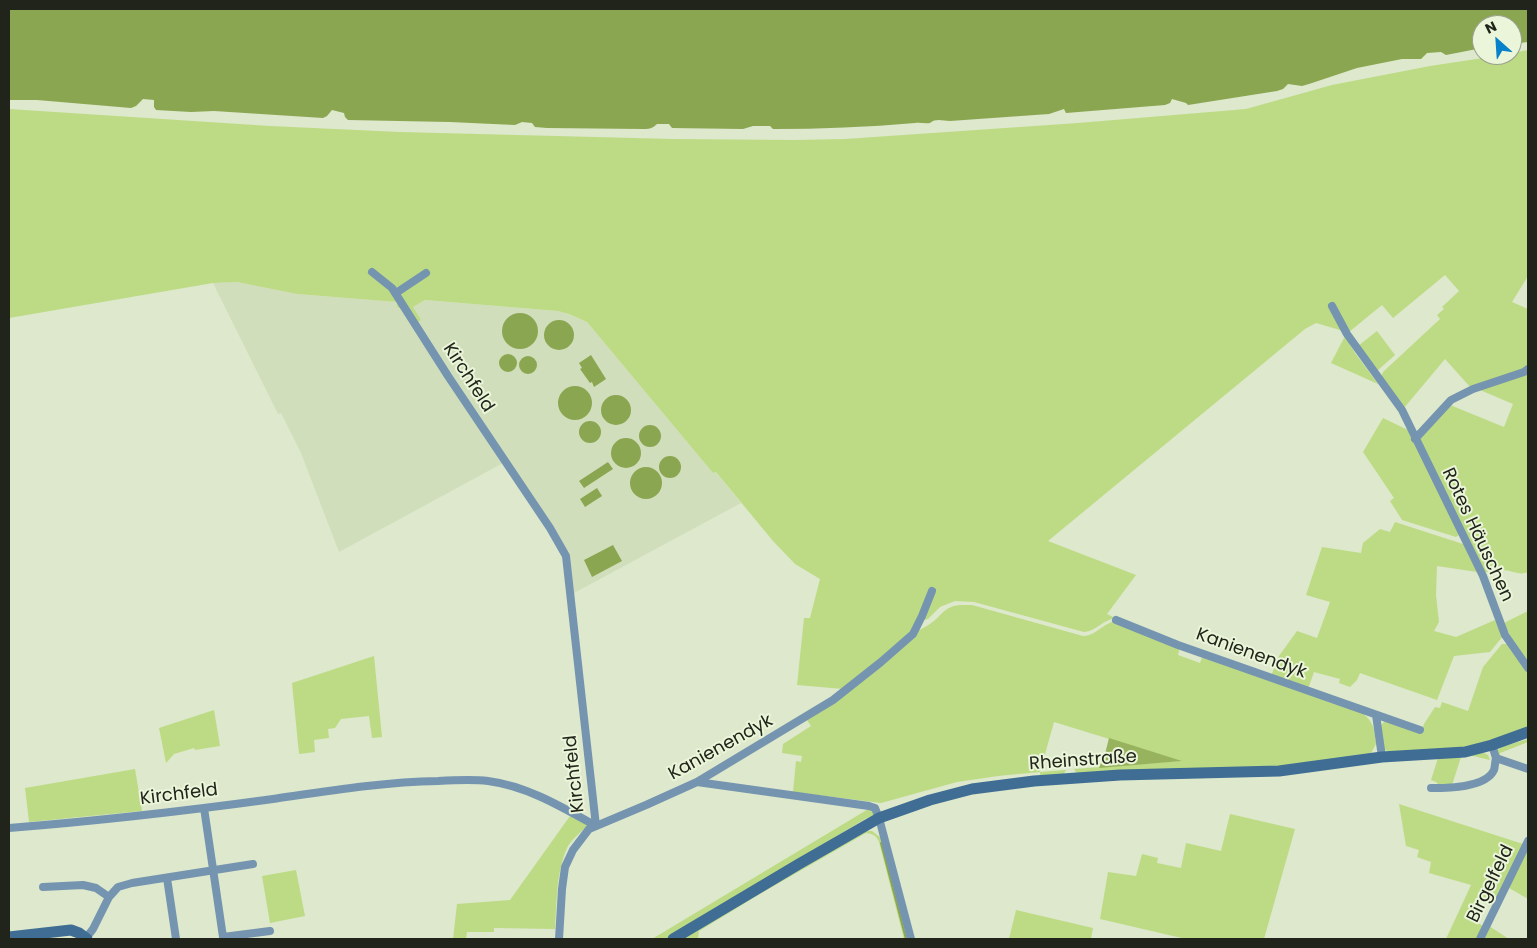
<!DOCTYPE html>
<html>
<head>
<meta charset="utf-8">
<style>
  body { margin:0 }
  #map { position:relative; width:1537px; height:948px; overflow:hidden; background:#dde8cc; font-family:Poppins,sans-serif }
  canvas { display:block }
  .frame { position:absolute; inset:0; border:10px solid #20241a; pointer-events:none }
  .north { position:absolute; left:1472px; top:15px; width:50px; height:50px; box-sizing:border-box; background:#eaf5d9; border:1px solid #99a18d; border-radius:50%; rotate:334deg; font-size:14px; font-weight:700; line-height:20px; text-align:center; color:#20241a }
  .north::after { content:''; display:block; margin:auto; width:18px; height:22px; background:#0781c9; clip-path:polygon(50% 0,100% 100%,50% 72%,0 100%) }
</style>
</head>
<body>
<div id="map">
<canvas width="1537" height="948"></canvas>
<div class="frame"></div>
<div class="north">N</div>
</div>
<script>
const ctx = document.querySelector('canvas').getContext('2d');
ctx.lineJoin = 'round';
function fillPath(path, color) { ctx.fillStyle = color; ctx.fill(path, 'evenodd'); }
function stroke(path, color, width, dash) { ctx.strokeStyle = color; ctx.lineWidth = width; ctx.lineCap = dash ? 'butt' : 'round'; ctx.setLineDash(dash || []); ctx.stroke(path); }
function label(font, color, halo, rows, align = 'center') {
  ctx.font = font + ' Poppins,sans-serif'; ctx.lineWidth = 4; ctx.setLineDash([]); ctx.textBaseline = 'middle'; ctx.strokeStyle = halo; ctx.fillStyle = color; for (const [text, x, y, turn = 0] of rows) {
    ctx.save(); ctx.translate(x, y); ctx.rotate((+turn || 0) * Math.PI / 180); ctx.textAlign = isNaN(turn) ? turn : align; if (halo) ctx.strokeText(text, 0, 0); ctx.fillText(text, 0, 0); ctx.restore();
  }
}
fillPath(new Path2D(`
  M 237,282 L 297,294 L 397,302 L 503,463 L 339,552 L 301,453 L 281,413 L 278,414 L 213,283 Z
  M 425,300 L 558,311 L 569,314 L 587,322 L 713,473 L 716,472 L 741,503 L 574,593 L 570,556 L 417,323 L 413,307 Z`), '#d1debb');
fillPath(new Path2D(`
  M 1528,50 L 1528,276 L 1512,302 L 1528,309 L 1528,367 L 1471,388 L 1445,359 L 1404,408 L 1381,377 L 1383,372 L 1440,319 L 1437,315 L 1444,309 L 1442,307 L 1459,291 L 1445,275 L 1393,318 L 1382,305 L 1349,332 L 1343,333 L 1340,330 L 1316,323 L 1305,329 L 1048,541 L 1136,575 L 1107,614 L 1115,618 C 1103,620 1096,631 1084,632 L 974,602 L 955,601 L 940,607 L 928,619 L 921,621 L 909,634 L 843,689 L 797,685 L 804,618 L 810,618 L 820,579 L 795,564 L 773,541 L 716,472 L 713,473 L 587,322 L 569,314 L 558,311 L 425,300 L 413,307 L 421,320 L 413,325 L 402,309 L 397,307 L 397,302 L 297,294 L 237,282 L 213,283 L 9,318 L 9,109 L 270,126 L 400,132 L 673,139 L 794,140 L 845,139 L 1078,123 L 1246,109 L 1332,85 L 1430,66 L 1503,55 L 1512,55 L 1512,53 Z
  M 1377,331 L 1395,355 L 1377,371 L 1358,346 Z
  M 1345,336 L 1355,353 L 1378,384 L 1331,363 Z
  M 1528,372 L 1528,572 C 1517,577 1509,567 1495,571 L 1494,569 L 1484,573 L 1419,438 L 1450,405 L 1504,427 L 1513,404 L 1480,390 Z
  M 1383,418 L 1408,430 L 1459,535 L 1456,537 L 1402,520 L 1390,501 L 1394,498 L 1363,452 Z
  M 1395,522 L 1463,544 L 1477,572 L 1437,566 L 1436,595 L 1439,622 L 1434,631 L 1456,637 L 1495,620 L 1503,636 L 1490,652 L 1454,656 L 1437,700 L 1360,673 L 1357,680 L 1350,687 L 1339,683 L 1340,679 L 1314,672 L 1308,689 L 1271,676 L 1279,656 L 1297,631 L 1317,638 L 1330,602 L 1306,595 L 1322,547 L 1361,553 L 1363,543 L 1380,529 L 1390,532 Z
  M 961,605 L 972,605 L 1083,636 C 1096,636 1103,623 1116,621 L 1180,647 L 1178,655 L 1200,663 L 1203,655 L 1359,710 C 1374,722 1374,727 1376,744 L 1370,755 L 1287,766 L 1077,774 L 1074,769 L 1181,761 L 1054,722 L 1040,772 L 1066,770 L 1063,775 L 1040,777 L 1040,772 L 998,776 L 957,782 L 881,803 L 793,792 L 796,761 L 801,762 L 802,756 L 782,753 L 783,744 L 811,726 L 807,720 L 915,632 C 920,630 925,627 930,624 C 943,615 944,606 961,605 Z
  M 1528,611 L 1528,663 L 1513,641 L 1504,624 L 1506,622 Z
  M 1502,644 L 1507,644 L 1528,674 L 1528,728 L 1467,748 L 1390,753 L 1384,749 L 1381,725 L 1386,720 L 1421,732 L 1424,724 L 1435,707 L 1440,708 L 1442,702 L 1468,711 L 1483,667 Z
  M 374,656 L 382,737 L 372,738 L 369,716 L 341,719 L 335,728 L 328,729 L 329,738 L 314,740 L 315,752 L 299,754 L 292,683 Z
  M 214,710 L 220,746 L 195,750 L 194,748 L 174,754 L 166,763 L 159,728 Z
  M 1528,739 L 1528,742 L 1500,753 L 1500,757 L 1496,751 C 1500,746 1520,742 1528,739 Z
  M 1482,752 L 1488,755 L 1490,760 L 1473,756 L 1461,757 L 1452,785 L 1439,785 L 1436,782 L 1431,780 L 1438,758 Z
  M 135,769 L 142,811 L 29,822 L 25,788 Z
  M 1399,804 L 1523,844 L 1494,905 L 1489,905 L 1478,899 L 1471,914 L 1473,919 L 1484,927 L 1477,939 L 1446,939 L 1471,885 L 1429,873 L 1431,862 L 1417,857 L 1419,850 L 1406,846 Z
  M 870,808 L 874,810 L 874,815 L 865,819 L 667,939 L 652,939 Z
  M 1230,814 L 1295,829 L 1264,939 L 1186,939 L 1100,919 L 1108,872 L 1136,876 L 1142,854 L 1158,858 L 1157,863 L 1181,868 L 1186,843 L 1221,851 Z
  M 570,816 L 588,825 C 581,832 571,840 567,848 C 556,873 557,902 555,929 L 494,928 L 494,932 L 467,932 L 466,939 L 453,939 L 457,904 L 510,900 Z
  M 866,831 L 872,831 L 881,838 L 907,939 L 904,939 L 879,842 C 876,835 873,834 866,833 L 765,891 L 699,931 L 698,939 L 680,939 Z
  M 1528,846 L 1528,899 L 1509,888 Z
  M 296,870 L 305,916 L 270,923 L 262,876 Z
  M 1016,910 L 1093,928 L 1091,939 L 1009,939 Z
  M 1489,926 L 1509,939 L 1483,939 Z`), '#bddb84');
fillPath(new Path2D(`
  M 1109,738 L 1182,761 L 1099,768 L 1101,763 L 1103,762 Z`), '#97b35d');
fillPath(new Path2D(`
  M 9,9 L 1528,9 L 1528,42 L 1512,44 L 1512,25 L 1482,25 L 1482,48 L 1446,55 L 1441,52 L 1427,53 L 1421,59 L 1402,59 L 1357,68 L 1309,84 L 1302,86 L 1288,84 L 1283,89 L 1277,91 L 1188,105 L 1186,103 L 1172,99 L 1170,103 L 1165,105 L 1066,113 L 1064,109 L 1049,114 L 950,121 C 943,121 936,118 930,123 C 925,124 920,122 915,123 C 868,127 820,129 773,129 L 770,126 L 753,126 L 743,129 L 672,128 L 669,124 L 657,124 C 653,128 650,129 644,129 L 547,128 L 535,127 L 532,123 L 522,122 L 515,125 L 450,122 L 348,120 L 345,117 L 344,113 L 332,110 L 327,116 L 323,118 L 214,111 L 191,112 L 156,110 L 154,107 L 154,100 L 143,99 L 136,106 L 131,108 L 37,100 L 9,100 Z
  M502 331a18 18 0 1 1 36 0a18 18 0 1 1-36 0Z
  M544 335a15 15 0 1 1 30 0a15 15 0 1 1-30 0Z
  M499 363a9 9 0 1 1 18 0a9 9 0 1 1-18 0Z
  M 591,355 L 606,379 L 594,387 L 592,382 L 590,383 L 580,369 L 582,368 L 579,363 Z
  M519 365a9 9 0 1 1 18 0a9 9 0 1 1-18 0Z
  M558 403a17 17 0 1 1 34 0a17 17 0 1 1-34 0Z
  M601 410a15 15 0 1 1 30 0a15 15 0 1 1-30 0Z
  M579 432a11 11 0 1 1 22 0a11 11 0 1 1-22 0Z
  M639 436a11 11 0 1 1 22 0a11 11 0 1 1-22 0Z
  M611 453a15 15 0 1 1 30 0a15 15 0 1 1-30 0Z
  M659 467a11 11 0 1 1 22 0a11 11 0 1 1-22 0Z
  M 608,462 L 613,469 L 584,488 L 579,481 Z
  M630 483a16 16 0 1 1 32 0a16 16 0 1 1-32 0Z
  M 597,488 L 602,496 L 585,507 L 580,499 Z
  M 613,545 L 622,561 L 592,577 L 584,560 Z`), '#8aa650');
stroke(new Path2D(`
  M 881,843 L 906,939`), '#8aa650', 2);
stroke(new Path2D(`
  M 372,272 L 392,288 L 448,376 L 550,528 L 566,556 L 596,826
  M 396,293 L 426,273
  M 1332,306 L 1347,334 L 1402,410 L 1483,576 L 1505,635 L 1528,668
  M 1415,439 L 1451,400 L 1473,389 L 1524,372 L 1528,369
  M 1116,620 L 1178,645 L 1420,730
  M 1376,715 L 1382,757
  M 1492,745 L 1496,758 L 1528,769
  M 697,782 L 869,806 L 875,808 L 879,818 L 911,939
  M 1431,788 C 1447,788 1486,788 1494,770 C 1495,767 1495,762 1496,758
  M 204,808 L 223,937 L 270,931
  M 9,828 C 97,821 185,811 273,799 C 328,791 383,782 438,781 C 455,780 472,779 488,781 C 527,786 562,807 596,826
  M 167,878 L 176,939
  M 43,887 L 83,885 L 96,888 L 109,897
  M 86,938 L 93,929 L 109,897 L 118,887 L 132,883 L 253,864
  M 559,939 L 562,889 L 565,867 L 573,850 L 589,829 L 646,805 L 697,782 L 833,700 L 881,662 L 913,634 L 922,616 L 932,591
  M 1480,939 L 1528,841`), '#7594af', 8);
stroke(new Path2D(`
  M 9,937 L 71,930 L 79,933 L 87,939
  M 673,939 L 799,864 L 879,818 L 930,800 L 972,789 L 1034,781 L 1120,775 L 1279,771 L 1382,757 L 1465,752 L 1492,745 L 1528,732`), '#3f6d94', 11);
label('18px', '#20241a', '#eaf5d9', [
  ["Kirchfeld",468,378,57],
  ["Rotes Häuschen",1477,535,65],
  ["Kanienendyk",1251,654,20],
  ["Kanienendyk",721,748,-29],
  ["Rheinstraße",1083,761,-4],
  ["Kirchfeld",575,774,-96],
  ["Kirchfeld",179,795,-7],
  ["Birgelfeld",1491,884,-64]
]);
</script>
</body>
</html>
